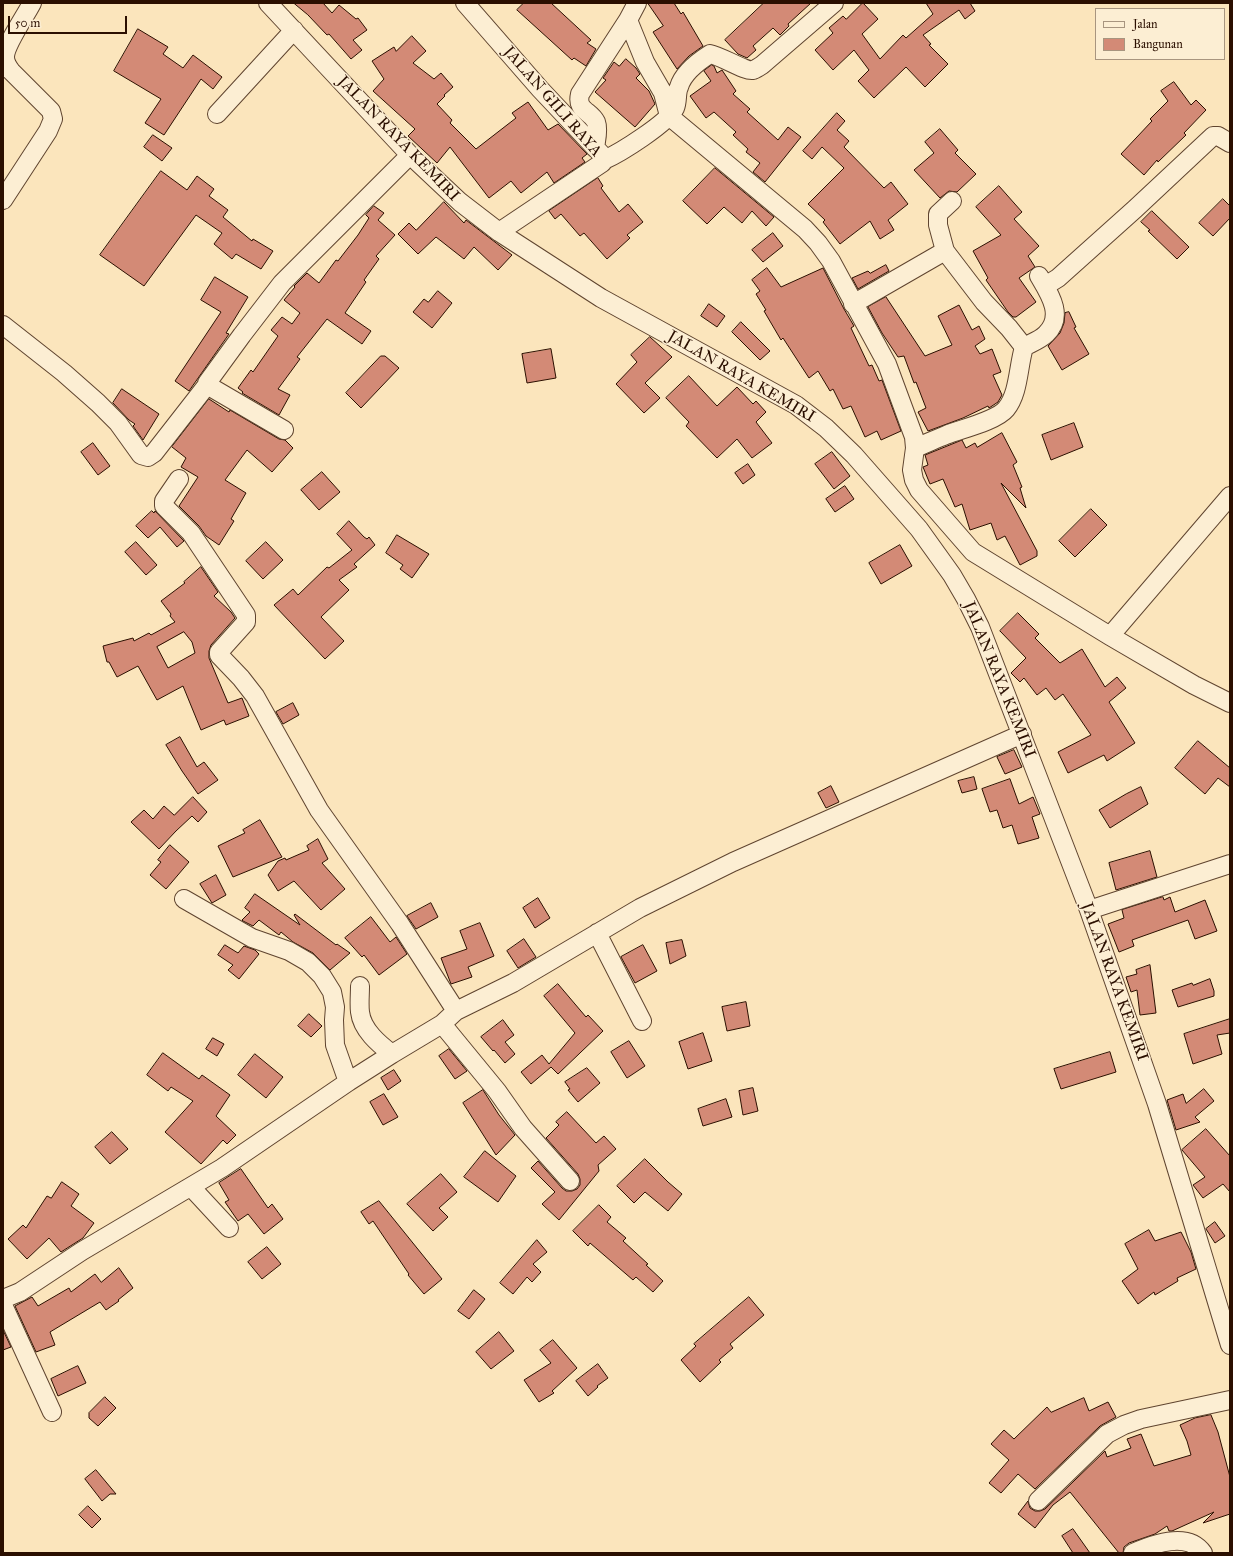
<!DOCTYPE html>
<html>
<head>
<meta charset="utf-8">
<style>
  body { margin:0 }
  #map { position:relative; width:1233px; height:1556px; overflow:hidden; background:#fbe5bc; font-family:"IM FELL Great Primer",serif }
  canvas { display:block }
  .frame { position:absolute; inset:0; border:4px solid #2b0f00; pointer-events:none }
  .legend { position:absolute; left:1095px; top:8px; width:130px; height:52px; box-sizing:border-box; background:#fceed3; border:1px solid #a8957f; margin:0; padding:5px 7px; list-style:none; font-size:12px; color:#2b0f00 }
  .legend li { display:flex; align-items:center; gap:8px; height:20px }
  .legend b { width:20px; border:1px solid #a8957f }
  .scale { position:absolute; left:8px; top:16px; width:119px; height:18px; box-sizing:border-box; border:2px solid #2b0f00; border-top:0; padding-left:5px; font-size:12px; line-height:14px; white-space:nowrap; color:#2b0f00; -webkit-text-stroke:3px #fceed3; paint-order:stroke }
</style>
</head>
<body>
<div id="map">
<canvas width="1233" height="1556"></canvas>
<div class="frame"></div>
<ul class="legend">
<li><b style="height:5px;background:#fceed3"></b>Jalan</li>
<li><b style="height:11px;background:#d38a76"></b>Bangunan</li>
</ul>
<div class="scale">50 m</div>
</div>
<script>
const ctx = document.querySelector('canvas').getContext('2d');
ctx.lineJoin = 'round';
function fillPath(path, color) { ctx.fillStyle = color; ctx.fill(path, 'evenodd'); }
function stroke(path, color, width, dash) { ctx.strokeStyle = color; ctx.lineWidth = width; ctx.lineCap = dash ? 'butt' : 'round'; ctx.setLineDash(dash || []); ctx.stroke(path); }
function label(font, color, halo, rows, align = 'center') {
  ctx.font = font + ' "IM FELL Great Primer",serif'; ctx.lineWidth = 3; ctx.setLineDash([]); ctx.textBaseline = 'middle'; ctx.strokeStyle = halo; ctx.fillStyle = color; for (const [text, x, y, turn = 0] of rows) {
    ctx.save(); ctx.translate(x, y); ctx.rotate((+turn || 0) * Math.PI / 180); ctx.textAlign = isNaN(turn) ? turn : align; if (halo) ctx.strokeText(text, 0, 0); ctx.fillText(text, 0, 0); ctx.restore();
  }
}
const building = new Path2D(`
  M 294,3 L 323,3 L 332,13 L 339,5 L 356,19 L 358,18 L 367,30 L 353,40 L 362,50 L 351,59 L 329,34 L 327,35 L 308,15 Z
  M 524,3 L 551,3 L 591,40 L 587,43 L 596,49 L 586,66 L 574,58 L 572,60 L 517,10 Z
  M 648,3 L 674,3 L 681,14 L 683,12 L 703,46 L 689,56 L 677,69 L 653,32 L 663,26 Z
  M 764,3 L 811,3 L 788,24 L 789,26 L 780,35 L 773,28 L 753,46 L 756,50 L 747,58 L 738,54 L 725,40 Z
  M 863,3 L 878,19 L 862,34 L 880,59 L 903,35 L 906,38 L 933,14 L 926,3 L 970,3 L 975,11 L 965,19 L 959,10 L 923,35 L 931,44 L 929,45 L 948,64 L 925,87 L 906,67 L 874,98 L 858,81 L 869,70 L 854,50 L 833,70 L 815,50 L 833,33 L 829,28 L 843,16 L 846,19 Z
  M 138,29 L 168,47 L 163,54 L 183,68 L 193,55 L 222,77 L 213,89 L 201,79 L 164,135 L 145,123 L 161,99 L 114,71 Z
  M 412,36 L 426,51 L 413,63 L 434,79 L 441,73 L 453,87 L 444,95 L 445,96 L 437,104 L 452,120 L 450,123 L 476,149 L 516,118 L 512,113 L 528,102 L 548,130 L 558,124 L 587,154 L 582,158 L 585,162 L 554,183 L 547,172 L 521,193 L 511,181 L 489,198 L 450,147 L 437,163 L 408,136 L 415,129 L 373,91 L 384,79 L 372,61 L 394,47 L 396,51 Z
  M 626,59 L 636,68 L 640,74 L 636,78 L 649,91 L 655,104 L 635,127 L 595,92 L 606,80 L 603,78 L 614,62 L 619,66 Z
  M 712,65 L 714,66 L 717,73 L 722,70 L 736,91 L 733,94 L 750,109 L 747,112 L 778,140 L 788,127 L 801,137 L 765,182 L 753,172 L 760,163 L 746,152 L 748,149 L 733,135 L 736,132 L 714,112 L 706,118 L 690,96 L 711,81 L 704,71 Z
  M 1174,82 L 1191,105 L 1196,100 L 1206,110 L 1184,133 L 1186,135 L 1158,162 L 1157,160 L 1144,175 L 1121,154 L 1152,121 L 1150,119 L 1168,101 L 1161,91 Z
  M 837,113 L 845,121 L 837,130 L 849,141 L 844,147 L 884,188 L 891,182 L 908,204 L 888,220 L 894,230 L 880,239 L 870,221 L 840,244 L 823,222 L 825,220 L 808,204 L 844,168 L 822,147 L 812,159 L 803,151 Z
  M 940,129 L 958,150 L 955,153 L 976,174 L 957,192 L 949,191 L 940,198 L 914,170 L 934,153 L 925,142 Z
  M 153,135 L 172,148 L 162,161 L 144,147 Z
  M 715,168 L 774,217 L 766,226 L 752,211 L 742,223 L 724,207 L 707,224 L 683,201 Z
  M 161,171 L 187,190 L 197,176 L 214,189 L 209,196 L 228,210 L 223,217 L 252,241 L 253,239 L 273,251 L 261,269 L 236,254 L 232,259 L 214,244 L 222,233 L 196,215 L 144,286 L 100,255 Z
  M 598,178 L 603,186 L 601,188 L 619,212 L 628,204 L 643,222 L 627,235 L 630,238 L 607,259 L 584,233 L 580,236 L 561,214 L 555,219 L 549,211 Z
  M 999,186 L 1022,212 L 1014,219 L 1039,246 L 1028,256 L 1035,267 L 1019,278 L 1036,302 L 1016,317 L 1013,317 L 1008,312 L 986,280 L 988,278 L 973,251 L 1001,235 L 976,207 Z
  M 1223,199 L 1230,206 L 1230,218 L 1213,236 L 1199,223 Z
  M 444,202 L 464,223 L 466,220 L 512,255 L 498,270 L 474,247 L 464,259 L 436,237 L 418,254 L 398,234 L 409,223 L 416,230 Z
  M 374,206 L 384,213 L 378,220 L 395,235 L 376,256 L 379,259 L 364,280 L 366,282 L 345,313 L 371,331 L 362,344 L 327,319 L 297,357 L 300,359 L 278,389 L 290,395 L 279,415 L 242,393 L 243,392 L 238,388 L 251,370 L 253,372 L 278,336 L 271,330 L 282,317 L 292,324 L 300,313 L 284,300 L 295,287 L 294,286 L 307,273 L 319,283 L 336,260 L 338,261 L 358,235 L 369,218 L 366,215 Z
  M 1152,211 L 1189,247 L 1177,259 L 1148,231 L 1150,230 L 1141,222 Z
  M 773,233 L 783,246 L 763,262 L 752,250 Z
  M 886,265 L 889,271 L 858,289 L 852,278 L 868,271 L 870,273 Z
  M 767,268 L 781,287 L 823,268 L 844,309 L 854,326 L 851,328 L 869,366 L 872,365 L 879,381 L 882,380 L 901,431 L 881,440 L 877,431 L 865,437 L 851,406 L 843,409 L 833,389 L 830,391 L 818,371 L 809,378 L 783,338 L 781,340 L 764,311 L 766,310 L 756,294 L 760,291 L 752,280 Z
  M 215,277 L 248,297 L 226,333 L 229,334 L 189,391 L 175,381 L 221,312 L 201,300 Z
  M 438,291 L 452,303 L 432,328 L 413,312 L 424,299 L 428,302 Z
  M 886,297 L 925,356 L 952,345 L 938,316 L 959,305 L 972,330 L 979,326 L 985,339 L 975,346 L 980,354 L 992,349 L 1001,372 L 993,375 L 1002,395 L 998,402 L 989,408 L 988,406 L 963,418 L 928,431 L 918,412 L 926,408 L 916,382 L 914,383 L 904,356 L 898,357 L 882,333 L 868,307 Z
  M 709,304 L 725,316 L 717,327 L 701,316 Z
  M 1069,312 L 1076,327 L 1074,328 L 1089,354 L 1062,370 L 1048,346 L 1060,333 L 1064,323 L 1065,313 Z
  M 741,322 L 770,351 L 760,360 L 732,332 Z
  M 650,337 L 672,357 L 645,383 L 660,398 L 644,413 L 616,384 L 637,362 L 631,355 Z
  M 551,349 L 556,378 L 527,383 L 522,354 Z
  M 381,356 L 385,356 L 399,368 L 361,408 L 346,393 Z
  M 689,376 L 717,406 L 737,387 L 753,404 L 756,401 L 766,412 L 756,422 L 772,443 L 752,458 L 737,439 L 717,458 L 686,426 L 689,422 L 666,398 Z
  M 122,389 L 159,414 L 143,440 L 133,426 L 135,424 L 129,420 L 113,403 Z
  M 209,399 L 229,412 L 230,410 L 279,439 L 285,440 L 293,448 L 272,472 L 247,450 L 225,480 L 246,493 L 231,519 L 234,521 L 219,545 L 206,536 L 199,526 L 179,506 L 198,477 L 181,467 L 186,458 L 172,447 Z
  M 1074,423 L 1083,447 L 1051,460 L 1042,435 Z
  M 1002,433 L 1017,462 L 1013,465 L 1022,487 L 1020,488 L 1026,508 L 1001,483 L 1037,551 L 1037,556 L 1020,565 L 1005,536 L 997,540 L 991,523 L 970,530 L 962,504 L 955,507 L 943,479 L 930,484 L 923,467 L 928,465 L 925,455 L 962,440 L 966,448 L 975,443 L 977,447 Z
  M 93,443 L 110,466 L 98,475 L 81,452 Z
  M 832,452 L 850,476 L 834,489 L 815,464 Z
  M 748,464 L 755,475 L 743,484 L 735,473 Z
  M 322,472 L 340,492 L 319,510 L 301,490 Z
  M 845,486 L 854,499 L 835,512 L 826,499 Z
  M 1091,509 L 1107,525 L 1075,557 L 1059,541 Z
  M 152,511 L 154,513 L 155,511 L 184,541 L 177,547 L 160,527 L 148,538 L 136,526 Z
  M 349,521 L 364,537 L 367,539 L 369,537 L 375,545 L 354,564 L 357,567 L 339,580 L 349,590 L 321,617 L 344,641 L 325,659 L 274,605 L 293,589 L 298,595 L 327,567 L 329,568 L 352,550 L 337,534 Z
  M 397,535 L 429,554 L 412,578 L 400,569 L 403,565 L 386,553 Z
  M 136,542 L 157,565 L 146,575 L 125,552 Z
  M 266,542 L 283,560 L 263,579 L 246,561 Z
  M 900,545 L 912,566 L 881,584 L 869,563 Z
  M 201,567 L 218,592 L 214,596 L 231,612 L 235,618 L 211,645 L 209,651 L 209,658 L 228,703 L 242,698 L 249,716 L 226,725 L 224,720 L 201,730 L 183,686 L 157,700 L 138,666 L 117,677 L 109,662 L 107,662 L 103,646 L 133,638 L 134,641 L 149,633 L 151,635 L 175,622 L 170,616 L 171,614 L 161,601 L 185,583 L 184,582 ZM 184,632 L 192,642 L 195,653 L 168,668 L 157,647 Z
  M 1018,613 L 1039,634 L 1035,638 L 1060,663 L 1082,649 L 1105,687 L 1117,677 L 1126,688 L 1109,702 L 1135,743 L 1107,761 L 1104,755 L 1068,773 L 1058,752 L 1091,735 L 1063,694 L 1055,700 L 1046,688 L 1037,695 L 1024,678 L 1020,682 L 1011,673 L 1026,658 L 1000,631 Z
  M 293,703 L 299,715 L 283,724 L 276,712 Z
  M 180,737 L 197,767 L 204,762 L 218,780 L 198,794 L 182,771 L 166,745 Z
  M 1198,741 L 1230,768 L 1230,787 L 1218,778 L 1205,794 L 1175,768 Z
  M 1014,750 L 1022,767 L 1005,774 L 997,757 Z
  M 974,777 L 977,789 L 962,793 L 958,781 Z
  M 1010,779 L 1019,804 L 1033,797 L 1040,814 L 1032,817 L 1039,838 L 1018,844 L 1012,825 L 1003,828 L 997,810 L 990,812 L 982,789 Z
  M 831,786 L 839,802 L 826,808 L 818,793 Z
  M 1141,787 L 1148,804 L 1110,828 L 1099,810 L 1126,794 Z
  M 193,797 L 207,812 L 198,822 L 192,816 L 176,831 L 159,849 L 131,822 L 144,810 L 153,819 L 164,806 L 174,815 Z
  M 260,820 L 282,857 L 233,877 L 218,846 L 245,833 L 243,830 Z
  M 318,839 L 328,859 L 322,863 L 345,889 L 321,910 L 294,881 L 278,891 L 268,875 L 278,861 L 285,858 L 286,860 L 309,850 L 307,846 Z
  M 170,845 L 189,862 L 166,889 L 150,875 L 161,862 L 158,860 Z
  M 1150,851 L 1157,877 L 1116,890 L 1109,863 Z
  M 216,875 L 226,895 L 212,903 L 200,884 Z
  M 255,894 L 300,925 L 294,915 L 295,914 L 336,945 L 337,944 L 350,953 L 330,970 L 313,953 L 293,942 L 281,932 L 279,935 L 259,920 L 253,926 L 243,921 L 242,920 L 250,912 L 245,908 Z
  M 1163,897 L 1164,900 L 1170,897 L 1175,912 L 1205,900 L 1217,931 L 1195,939 L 1188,920 L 1132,940 L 1134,946 L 1119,952 L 1108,924 L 1124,918 L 1122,910 Z
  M 538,898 L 550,918 L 535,928 L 523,908 Z
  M 431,903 L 438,917 L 416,929 L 407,916 Z
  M 371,917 L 390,942 L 396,937 L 407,954 L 379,975 L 364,955 L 362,957 L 345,938 Z
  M 480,923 L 494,956 L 468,967 L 472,977 L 451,984 L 441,958 L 467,949 L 460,931 Z
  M 524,939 L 536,957 L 518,968 L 507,951 Z
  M 682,940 L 686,956 L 670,964 L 666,943 Z
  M 225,945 L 238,953 L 244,946 L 255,950 L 259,954 L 239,979 L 228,970 L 233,965 L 218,955 Z
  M 643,945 L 657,971 L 635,983 L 621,957 Z
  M 1150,965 L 1156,1013 L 1140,1015 L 1137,990 L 1131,992 L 1126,977 L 1137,974 L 1136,970 Z
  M 1210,979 L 1214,991 L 1214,996 L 1178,1007 L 1172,990 L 1192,983 L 1193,985 Z
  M 558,984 L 586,1017 L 588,1015 L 603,1031 L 558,1074 L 551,1067 L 531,1084 L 521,1072 L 542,1055 L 549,1064 L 575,1033 L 544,996 Z
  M 746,1002 L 750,1026 L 727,1031 L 722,1007 Z
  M 309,1014 L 322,1026 L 311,1037 L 298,1026 Z
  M 1230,1019 L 1230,1033 L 1217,1035 L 1222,1054 L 1193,1064 L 1184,1034 Z
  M 503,1020 L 514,1035 L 505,1042 L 515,1054 L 505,1063 L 494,1050 L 493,1051 L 481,1037 Z
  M 703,1033 L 712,1061 L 688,1069 L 679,1042 Z
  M 213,1038 L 224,1044 L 217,1056 L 206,1049 Z
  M 629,1041 L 645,1066 L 627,1078 L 611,1052 Z
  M 449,1049 L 467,1071 L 455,1079 L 439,1056 Z
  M 1110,1052 L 1116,1072 L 1061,1089 L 1054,1069 Z
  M 163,1053 L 199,1079 L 202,1075 L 230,1095 L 216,1116 L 236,1135 L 227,1144 L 223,1140 L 201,1164 L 165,1132 L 193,1101 L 171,1087 L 168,1091 L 147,1075 Z
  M 255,1054 L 283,1077 L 266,1098 L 238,1075 Z
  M 587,1068 L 600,1083 L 578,1102 L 568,1090 L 570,1089 L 565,1082 Z
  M 394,1070 L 401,1081 L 388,1090 L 381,1078 Z
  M 753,1088 L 758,1111 L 743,1115 L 739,1091 Z
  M 1204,1089 L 1214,1101 L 1195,1117 L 1200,1122 L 1176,1130 L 1167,1100 L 1183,1094 L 1186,1103 Z
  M 483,1090 L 499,1115 L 515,1135 L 496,1155 L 463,1103 Z
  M 384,1094 L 398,1117 L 383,1125 L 370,1102 Z
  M 726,1099 L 732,1117 L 703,1126 L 698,1109 Z
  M 567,1112 L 596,1143 L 604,1136 L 616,1149 L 598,1165 L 599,1171 L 559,1220 L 542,1204 L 555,1192 L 531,1168 L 538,1161 L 562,1188 L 566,1191 L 572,1191 L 577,1189 L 580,1185 L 580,1179 L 578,1174 L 546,1138 L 559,1125 L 556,1122 Z
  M 1206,1129 L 1230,1156 L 1230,1192 L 1223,1184 L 1203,1198 L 1193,1185 L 1205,1177 L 1182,1150 Z
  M 112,1132 L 128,1149 L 110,1164 L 95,1147 Z
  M 485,1151 L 516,1176 L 498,1202 L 464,1177 Z
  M 645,1159 L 668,1182 L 682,1194 L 668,1211 L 645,1192 L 634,1203 L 617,1186 Z
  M 241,1169 L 268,1208 L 272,1204 L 283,1219 L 264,1234 L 248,1214 L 238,1221 L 225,1202 L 229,1200 L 219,1183 Z
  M 441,1174 L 457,1192 L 439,1208 L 448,1217 L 433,1231 L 407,1204 Z
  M 62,1182 L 79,1194 L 71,1206 L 94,1223 L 83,1238 L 61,1252 L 49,1238 L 27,1259 L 8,1239 L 23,1225 L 26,1228 L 47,1196 L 51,1198 Z
  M 379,1201 L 442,1279 L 424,1294 L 408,1275 L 409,1274 L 373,1221 L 369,1224 L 361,1212 Z
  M 599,1205 L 611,1217 L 607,1222 L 626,1238 L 623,1241 L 648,1264 L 646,1265 L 663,1281 L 653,1292 L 636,1277 L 633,1280 L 590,1243 L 588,1246 L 573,1231 Z
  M 1215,1222 L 1225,1236 L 1215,1243 L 1206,1229 Z
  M 1149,1230 L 1155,1241 L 1181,1232 L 1191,1252 L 1196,1269 L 1177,1278 L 1178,1281 L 1155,1295 L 1154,1292 L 1138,1304 L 1122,1281 L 1138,1269 L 1125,1244 Z
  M 537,1240 L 547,1252 L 533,1264 L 541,1272 L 532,1282 L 527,1277 L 513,1294 L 500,1283 Z
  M 267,1247 L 281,1264 L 262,1279 L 248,1262 Z
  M 119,1268 L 133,1288 L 118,1300 L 119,1301 L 106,1310 L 100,1302 L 50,1332 L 55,1345 L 36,1352 L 15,1306 L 32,1297 L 38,1306 L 69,1288 L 71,1292 L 95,1274 L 101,1282 Z
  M 474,1290 L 485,1299 L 469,1319 L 458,1311 Z
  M 749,1297 L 764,1315 L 730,1344 L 733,1348 L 719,1360 L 721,1362 L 700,1382 L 681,1360 L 696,1346 L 694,1344 Z
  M 3,1330 L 11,1347 L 3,1350 Z
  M 499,1332 L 514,1351 L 491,1369 L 476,1352 Z
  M 553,1340 L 577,1368 L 552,1391 L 554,1393 L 539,1402 L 524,1380 L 551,1363 L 540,1350 Z
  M 598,1364 L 608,1378 L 597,1386 L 598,1387 L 588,1396 L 576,1381 Z
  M 78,1366 L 86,1383 L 58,1396 L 51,1379 Z
  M 105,1397 L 116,1408 L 98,1426 L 89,1418 L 89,1413 Z
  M 1084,1398 L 1089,1411 L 1108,1402 L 1116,1417 L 1100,1426 L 1035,1489 L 1018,1474 L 1001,1493 L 989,1483 L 1009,1460 L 991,1444 L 1004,1430 L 1014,1439 L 1047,1407 L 1051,1412 Z
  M 1211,1415 L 1218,1432 L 1230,1477 L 1230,1514 L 1203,1523 L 1214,1512 L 1172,1531 L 1169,1531 L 1167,1526 L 1155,1534 L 1129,1543 L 1124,1547 L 1123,1553 L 1119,1553 L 1070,1492 L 1053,1505 L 1035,1528 L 1018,1514 L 1028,1501 L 1030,1508 L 1035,1511 L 1040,1511 L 1045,1509 L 1105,1451 L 1107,1457 L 1131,1448 L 1127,1439 L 1141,1434 L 1154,1466 L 1191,1455 L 1187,1441 L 1180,1425 L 1195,1418 Z
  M 96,1470 L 116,1494 L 110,1494 L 102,1501 L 85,1479 Z
  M 88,1506 L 101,1519 L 92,1528 L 79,1515 Z
  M 1073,1529 L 1090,1553 L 1073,1553 L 1062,1536 Z`);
fillPath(building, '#d38a76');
stroke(building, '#2b0f00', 1);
const minor = new Path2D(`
  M 268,3 L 410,155 L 460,202 L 499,232 L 601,298 L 796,405 L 826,428 L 854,455 L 919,529 L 952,575 L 966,599 L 980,627 L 1089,910 L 1157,1104 L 1230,1345
  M 465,3 L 540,89 L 603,156 L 602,163 L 499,232
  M 628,20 L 645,62 L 663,93 L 669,116 L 805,229 L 818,243 L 831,261 L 887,364 L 914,437 L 915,448 L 912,470 L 914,480 L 919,490 L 973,552 L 1110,636 L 1194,685 L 1230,703
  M 217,114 L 294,30
  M 595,148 C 596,140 599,130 596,122 C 590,110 576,111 580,94 L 628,20 L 637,3
  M 604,160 C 620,153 668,123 675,108 C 678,101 676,93 679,87 C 683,73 699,61 710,54 C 721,56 746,72 753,70 C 756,69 759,67 762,65 L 834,3
  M 3,200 L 48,131 L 53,119 L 51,111 L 11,71 C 8,67 5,62 5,57 C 5,45 26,15 32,3
  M 945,251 L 984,302 L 1009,328 L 1024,347
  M 1045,286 L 1058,278 L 1135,209 L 1213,136 L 1218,136 L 1230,143
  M 853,304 L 945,251 L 938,225 L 938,214 L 952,201
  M 3,325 L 64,373 L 98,403 L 118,423 L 141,455 L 148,457 L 154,453 L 207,385
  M 284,430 L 207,385 L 207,383 L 242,335 L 282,283 L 410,155
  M 915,448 C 925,444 936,439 946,435 C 961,429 996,421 1006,409 C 1019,393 1018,367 1024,347 C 1031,343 1040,340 1046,334 C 1065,316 1049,293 1039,276
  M 179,479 L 164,501 L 164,506 L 191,533 L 246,615 L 246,622 L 219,652 L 219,655 L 241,678 L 255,696 L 319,810 L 400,924 L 456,1011
  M 1110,636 L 1230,496
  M 184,899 L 252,938 L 289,951 L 308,962 L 322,976 L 332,992 L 335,1007 L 334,1020 L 335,1045 L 348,1082
  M 1089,910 L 1230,864
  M 597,933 L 642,1021
  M 360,986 C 360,995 359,1004 360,1012 C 362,1030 379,1044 392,1054 L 442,1024 L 456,1011 L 513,983 L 640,908 L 733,862 L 1022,734
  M 442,1024 L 497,1091 L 523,1128 L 570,1181
  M 191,1187 L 229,1228
  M 3,1299 L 20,1292 L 82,1251 L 222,1168 L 348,1082 L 392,1054
  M 3,1305 L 52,1412
  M 1038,1501 L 1107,1434 L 1124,1425 L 1141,1419 L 1230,1400
  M 1133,1553 C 1153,1544 1188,1531 1203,1553`);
stroke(minor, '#5f442f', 20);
stroke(minor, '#fceed3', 18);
label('16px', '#2b0f00', '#fceed3', [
  ["JALAN GILI RAYA",552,102,49],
  ["JALAN RAYA KEMIRI",398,139,46],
  ["JALAN RAYA KEMIRI",741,377,30],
  ["JALAN RAYA KEMIRI",999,680,68],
  ["JALAN RAYA KEMIRI",1114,982,70]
]);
</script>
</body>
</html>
